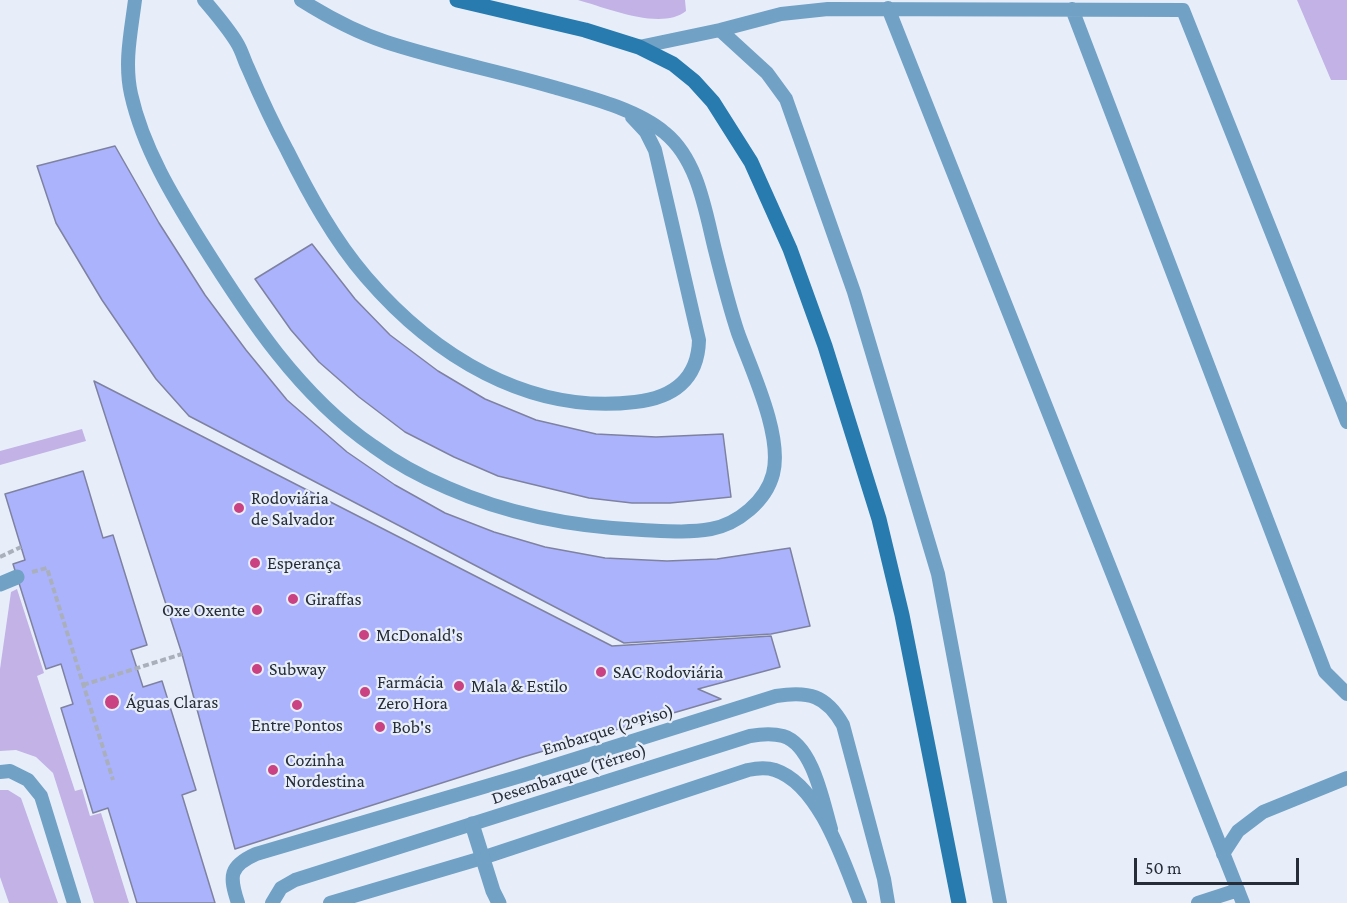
<!DOCTYPE html>
<html>
<head>
<meta charset="utf-8">
<style>
  body { margin:0 }
  #map { position:relative; width:1347px; height:903px; overflow:hidden; background:#e7eefa; font-family:"Crimson Pro",serif }
  canvas { display:block }
  .scale { position:absolute; left:1134px; top:858px; width:165px; height:27px; box-sizing:border-box; border:3px solid #262d38; border-top:0; padding-left:8px; font-size:18px; line-height:21px; white-space:nowrap; color:#262d38; -webkit-text-stroke:4px #e7eefa; paint-order:stroke }
</style>
</head>
<body>
<div id="map">
<canvas width="1347" height="903"></canvas>
<div class="scale">50 m</div>
</div>
<script>
const ctx = document.querySelector('canvas').getContext('2d');
ctx.lineJoin = 'round';
function fillPath(path, color) { ctx.fillStyle = color; ctx.fill(path, 'evenodd'); }
function stroke(path, color, width, dash) { ctx.strokeStyle = color; ctx.lineWidth = width; ctx.lineCap = dash ? 'butt' : 'round'; ctx.setLineDash(dash || []); ctx.stroke(path); }
function label(font, color, halo, rows, align = 'center') {
  ctx.font = font + ' "Crimson Pro",serif'; ctx.lineWidth = 4.5; ctx.setLineDash([]); ctx.textBaseline = 'middle'; ctx.strokeStyle = halo; ctx.fillStyle = color; for (const [text, x, y, turn = 0] of rows) {
    ctx.save(); ctx.translate(x, y); ctx.rotate((+turn || 0) * Math.PI / 180); ctx.textAlign = isNaN(turn) ? turn : align; if (halo) ctx.strokeText(text, 0, 0); ctx.fillText(text, 0, 0); ctx.restore();
  }
}
fillPath(new Path2D(`
  M 578,0 L 685,0 L 686,11 C 661,31 607,8 578,0 Z
  M 1297,0 L 1347,0 L 1347,80 L 1331,80 Z
  M 82,429 L 86,441 L 0,465 L 0,451 Z
  M 17,589 L 44,673 L 37,676 L 75,791 L 82,789 L 90,816 L 101,813 L 129,903 L 94,903 L 53,773 L 36,757 L 16,750 L 0,751 L 0,669 L 11,592 Z
  M 8,790 L 21,798 L 58,903 L 9,903 L 0,877 L 0,790 Z`), '#c2b2e6');
const building = new Path2D(`
  M 115,146 L 159,223 L 205,295 L 246,350 L 287,400 L 347,452 L 395,485 L 445,513 L 494,532 L 545,547 L 605,558 L 667,561 L 717,559 L 790,548 L 810,626 L 771,634 L 624,643 L 189,416 L 156,379 L 102,300 L 56,223 L 37,166 Z
  M 312,244 L 355,299 L 390,335 L 438,371 L 485,399 L 536,420 L 596,434 L 656,437 L 723,434 L 731,497 L 670,503 L 632,503 L 589,498 L 498,476 L 454,457 L 405,432 L 359,397 L 319,362 L 291,330 L 255,279 Z
  M 94,381 L 612,646 L 771,636 L 780,667 L 698,689 L 721,699 L 523,757 L 235,849 L 182,654 Z
  M 83,471 L 103,538 L 113,535 L 147,645 L 131,650 L 143,687 L 162,681 L 196,790 L 182,795 L 215,903 L 137,903 L 108,808 L 93,813 L 61,708 L 73,704 L 61,664 L 46,669 L 13,564 L 25,560 L 5,494 Z`);
fillPath(building, '#acb3fd');
stroke(building, '#7e82a0', 1.5);
stroke(new Path2D(`
  M 0,557 L 21,547
  M 32,572 L 47,568 L 113,780
  M 83,685 L 182,654`), '#a9b0bc', 4, [6, 3]);
stroke(new Path2D(`
  M 135,0 C 131,32 124,62 131,94 C 143,148 173,197 201,242 C 248,317 299,395 373,446 C 396,463 422,477 448,488 C 509,515 576,527 642,530 C 665,531 689,533 711,529 C 738,524 766,501 773,474 C 783,436 752,371 738,333 C 729,306 722,278 715,250 C 705,210 698,160 665,133 C 637,109 588,97 553,87 C 498,71 441,60 386,42 C 356,32 328,17 301,0
  M 204,0 C 216,14 228,28 237,43 C 242,51 244,60 248,68 C 260,96 273,124 287,150 C 309,194 334,240 366,277 C 433,355 528,415 635,402 C 673,398 698,380 699,340 L 655,150 L 646,132 L 632,117
  M 888,8 L 1243,903
  M 1072,9 L 1325,672 L 1347,694
  M 720,30 L 767,73 L 786,99 L 854,292 L 938,574 L 1000,903
  M 639,47 L 720,30 L 781,14 L 828,9 L 1183,10 L 1347,422
  M 0,772 L 10,771 L 28,780 L 41,796 L 74,903
  M 1223,854 L 1238,831 L 1263,812 L 1347,778
  M 238,903 C 229,876 229,866 256,854 L 524,775 L 776,696 C 809,691 826,695 843,725 L 884,879 L 888,903
  M 272,903 L 281,888 L 295,880 L 750,736 C 761,734 772,733 783,736 C 813,745 823,802 831,829
  M 330,903 L 482,858 L 748,770 C 757,768 766,767 775,770 C 820,785 844,863 860,903
  M 1198,903 L 1238,890`), '#71a1c5', 14);
stroke(new Path2D(`
  M 0,584 L 17,577
  M 472,824 L 493,891 L 499,903`), '#71a1c5', 15);
stroke(new Path2D(`
  M 457,0 L 585,30 L 639,47 L 673,64 L 694,81 L 713,102 L 751,162 L 790,249 L 825,346 L 879,519 L 902,615 L 959,903`), '#287baf', 15);
for (const [x, y, r, color] of [
  [239,508,6,"#ca4281"],
  [255,563,6,"#ca4281"],
  [293,599,6,"#ca4281"],
  [257,610,6,"#ca4281"],
  [364,635,6,"#ca4281"],
  [257,669,6,"#ca4281"],
  [601,672,6,"#ca4281"],
  [459,686,6,"#ca4281"],
  [365,692,6,"#ca4281"],
  [112,702,8,"#ca4281"],
  [297,705,6,"#ca4281"],
  [380,727,6,"#ca4281"],
  [273,770,6,"#ca4281"]
]) { const dot = new Path2D(); dot.arc(x, y, r, 0, 2 * Math.PI); ctx.fillStyle = color; ctx.fill(dot); stroke(dot, '#e7eefa', 2); }
label('18px', '#262d38', '#e7eefa', [
  ["Rodoviária",251,498],
  ["de Salvador",251,519],
  ["Esperança",267,563],
  ["Giraffas",305,599],
  ["Oxe Oxente",245,610,"right"],
  ["McDonald's",376,635],
  ["Subway",269,669],
  ["SAC Rodoviária",613,672],
  ["Farmácia",377,682],
  ["Zero Hora",377,703],
  ["Mala & Estilo",471,686],
  ["Águas Claras",126,702],
  ["Entre Pontos",297,725,"center"],
  ["Bob's",392,727],
  ["Cozinha",285,760],
  ["Nordestina",285,781]
], 'left');
label('18px', '#262d38', '#e7eefa', [
  ["Embarque (2ºPiso)",608,730,-17],
  ["Desembarque (Térreo)",569,774,-18]
]);
</script>
</body>
</html>
